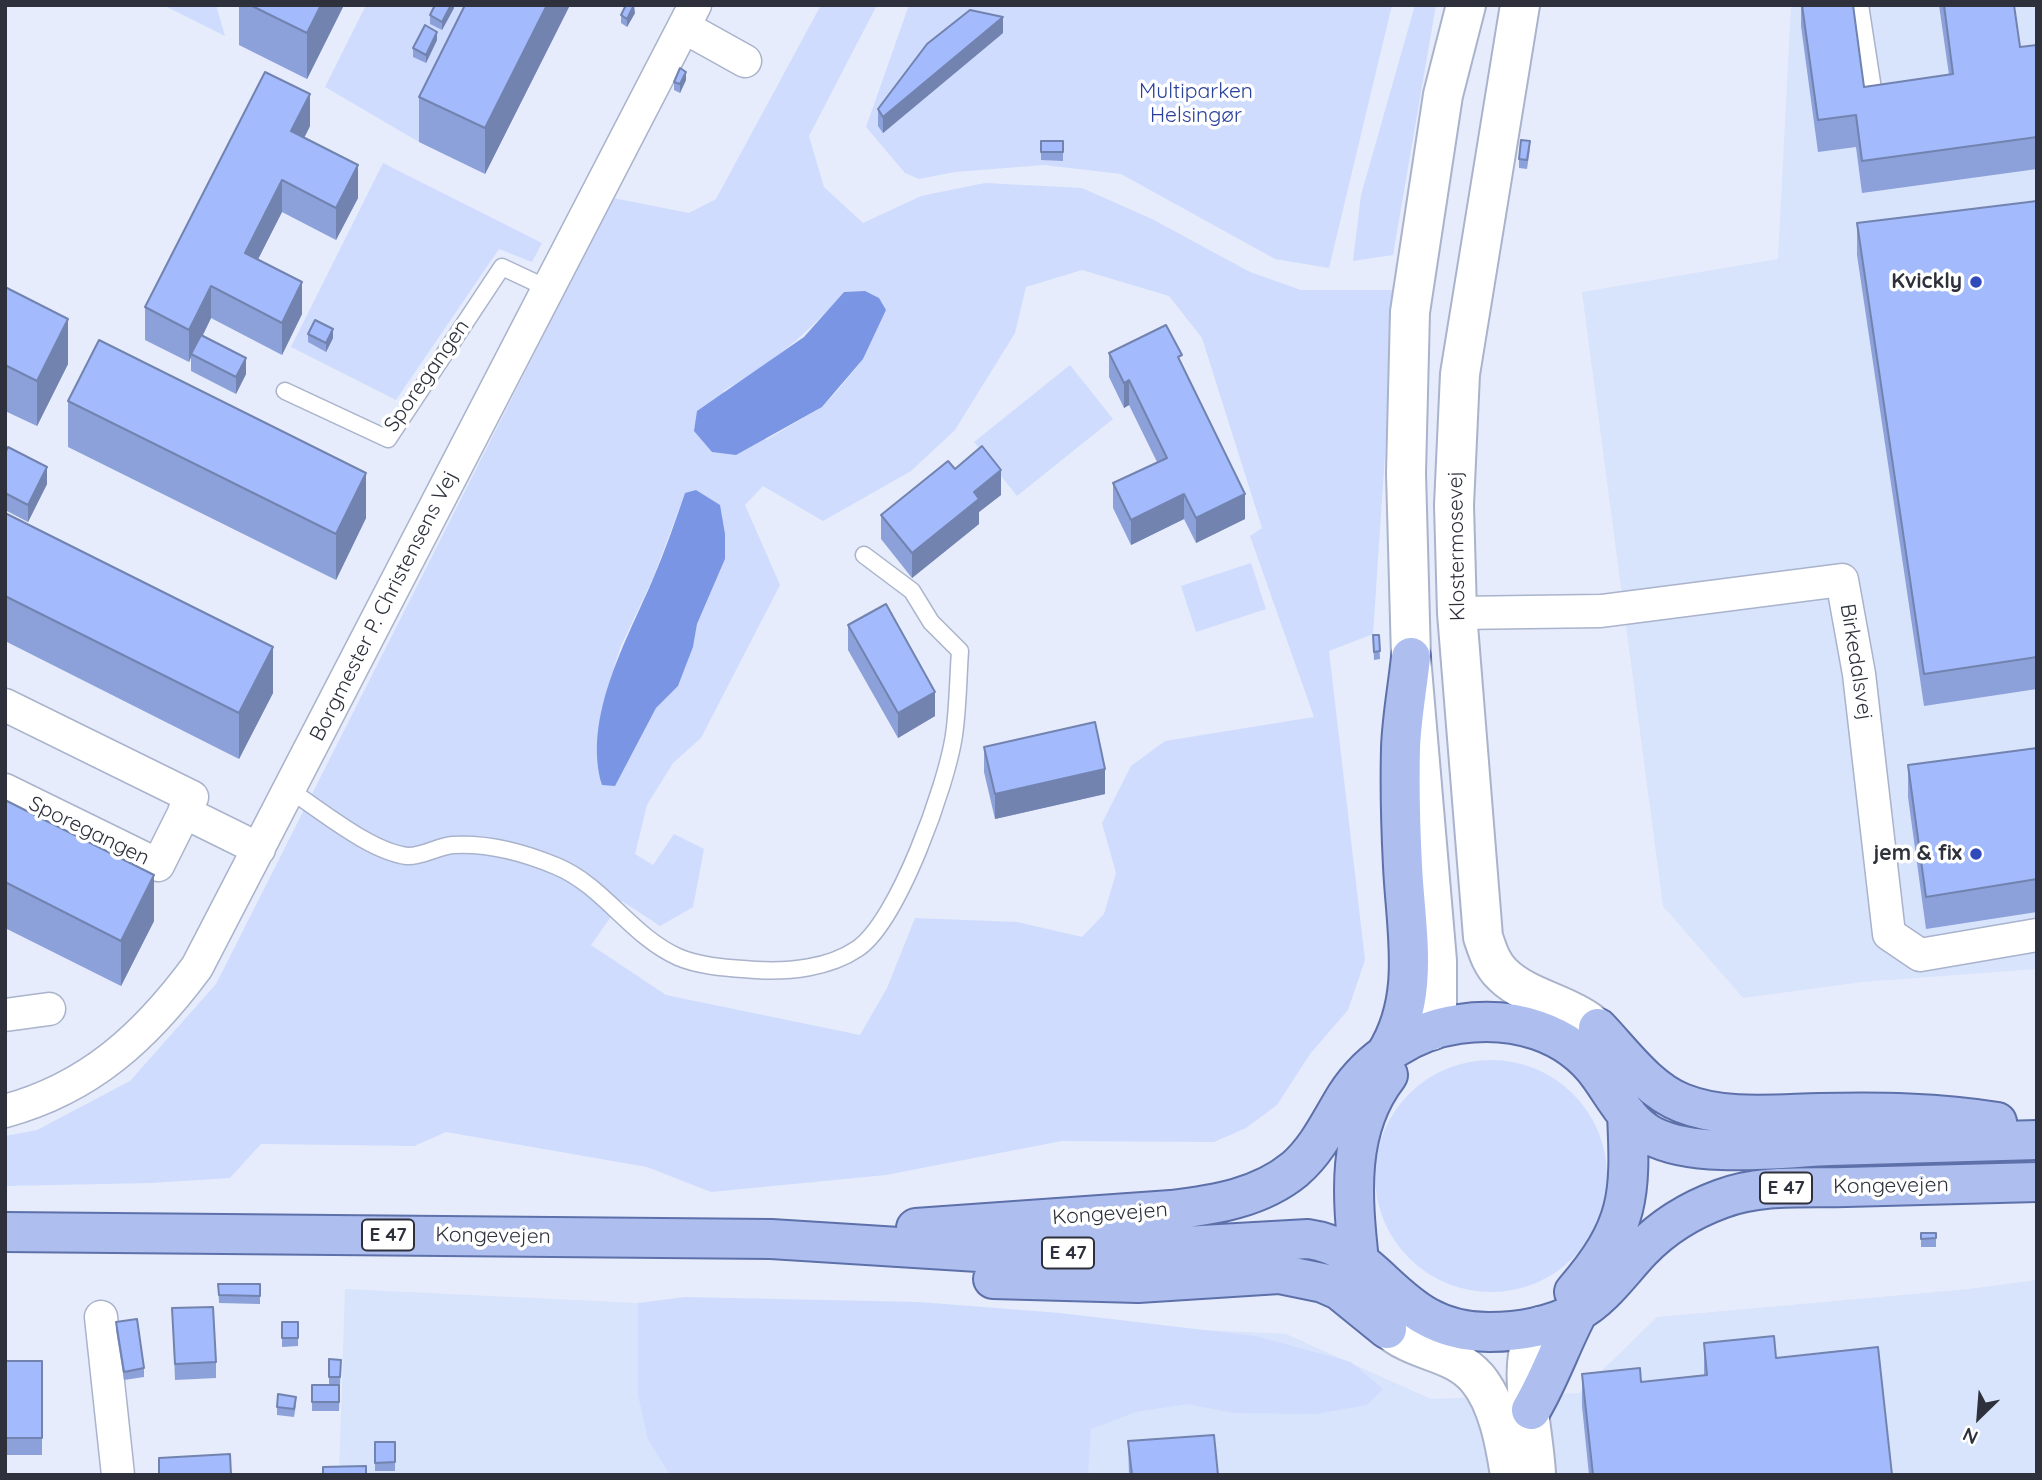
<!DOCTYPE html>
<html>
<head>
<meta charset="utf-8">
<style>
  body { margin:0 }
  #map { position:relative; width:2042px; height:1480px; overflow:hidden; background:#e6ecfb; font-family:Quicksand,sans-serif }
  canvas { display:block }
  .frame { position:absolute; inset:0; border:7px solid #2e313b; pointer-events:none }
  .north { position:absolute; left:1944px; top:1382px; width:70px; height:70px; -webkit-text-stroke:5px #fff; paint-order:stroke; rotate:205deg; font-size:19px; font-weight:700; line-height:28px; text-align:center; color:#2e313b }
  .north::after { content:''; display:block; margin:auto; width:24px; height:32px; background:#2e313b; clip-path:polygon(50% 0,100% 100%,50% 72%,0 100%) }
</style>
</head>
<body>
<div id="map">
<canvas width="2042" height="1480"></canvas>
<div class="frame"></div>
<div class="north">N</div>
</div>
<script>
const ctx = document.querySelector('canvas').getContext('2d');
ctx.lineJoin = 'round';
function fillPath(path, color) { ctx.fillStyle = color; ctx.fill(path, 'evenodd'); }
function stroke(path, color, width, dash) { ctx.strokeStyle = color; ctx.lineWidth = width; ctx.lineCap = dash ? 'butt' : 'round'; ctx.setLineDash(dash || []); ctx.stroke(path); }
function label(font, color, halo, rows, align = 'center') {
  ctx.font = font + ' Quicksand,sans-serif'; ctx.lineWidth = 7; ctx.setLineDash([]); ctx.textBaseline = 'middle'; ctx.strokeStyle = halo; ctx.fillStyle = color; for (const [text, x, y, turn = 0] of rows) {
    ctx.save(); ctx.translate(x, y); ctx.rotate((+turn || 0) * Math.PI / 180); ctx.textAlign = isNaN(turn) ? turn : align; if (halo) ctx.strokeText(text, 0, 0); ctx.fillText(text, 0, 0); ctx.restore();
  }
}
fillPath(new Path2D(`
  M 1791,5 L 2037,5 L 2037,969 L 1862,982 L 1743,998 L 1663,906 L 1582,292 L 1778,259 Z
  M 2037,1280 L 2037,1475 L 339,1475 L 345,1289 L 1286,1334 L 1431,1399 L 1579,1393 L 1657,1317 L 1969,1289 Z`), '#d8e3fc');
fillPath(new Path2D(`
  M 163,5 L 216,5 L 225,36 Z
  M 366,5 L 488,5 L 419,142 L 325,87 Z
  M 821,5 L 877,5 L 809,136 L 824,187 L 863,223 L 921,196 L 985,183 L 1082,188 L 1152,219 L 1250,272 L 1301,290 L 1396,290 L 1373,634 L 1329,651 L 1365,960 L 1348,1010 L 1310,1054 L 1277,1105 L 1246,1128 L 1214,1142 L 1062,1141 L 886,1175 L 711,1192 L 647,1167 L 446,1132 L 414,1146 L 261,1144 L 230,1178 L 151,1183 L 5,1186 L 5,1136 L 37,1130 L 130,1081 L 216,984 L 613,198 L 689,213 L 716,199 ZM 1082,270 L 1169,296 L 1202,338 L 1262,528 L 1250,536 L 1314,717 L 1165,741 L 1131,766 L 1102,823 L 1116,873 L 1104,914 L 1082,937 L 1017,922 L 915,918 L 887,988 L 860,1035 L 666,995 L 591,945 L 622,901 L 660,926 L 693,907 L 704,849 L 674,834 L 653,865 L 635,854 L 647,805 L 673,763 L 701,738 L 780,585 L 745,505 L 763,486 L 823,521 L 911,471 L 955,430 L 1015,333 L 1026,287 ZM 844,292 L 886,310 L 863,359 L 838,390 L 822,407 L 766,440 L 723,391 C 770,365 809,333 844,292 ZM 685,493 L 725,559 L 697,624 L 693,647 L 678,686 L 656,708 L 629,759 L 608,688 L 620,648 L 653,578 Z
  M 909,5 L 1392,5 L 1329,268 L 1275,259 L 1121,174 L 1044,165 L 955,172 L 919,179 L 905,173 L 866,127 Z
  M 1415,5 L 1436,5 L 1393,255 L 1353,261 L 1361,195 Z
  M 383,163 L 542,243 L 532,262 L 499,249 L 396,400 L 291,347 Z
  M 1070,365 L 1113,419 L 1017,496 L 974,442 Z
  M 1251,563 L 1266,609 L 1196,632 L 1181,586 Z
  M1375 1176a116 116 0 1 1 232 0a116 116 0 1 1-232 0Z
  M 685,1297 L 919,1302 L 1060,1313 L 1255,1336 L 1351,1362 L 1383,1389 L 1367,1405 L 1315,1414 L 1234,1413 L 1187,1404 L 1136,1412 L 1091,1429 L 1088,1475 L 670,1475 L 648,1439 L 638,1395 L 638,1303 Z`), '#cfdcfe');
fillPath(new Path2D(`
  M 865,291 L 879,298 L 886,310 L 863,359 L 822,407 L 736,455 L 712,452 L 694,431 L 697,411 L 804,337 L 844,292 Z
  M 696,490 L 720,505 L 725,534 L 725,559 L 697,624 L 693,647 L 678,686 L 656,708 L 615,786 L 602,785 C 582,718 627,640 653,579 C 665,551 675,522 685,493 Z`), '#7a95e4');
const service = new Path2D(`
  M 1860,5 L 1875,102 L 1880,101
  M 285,391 L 388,439 L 502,267 L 549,289
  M 288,789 C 321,810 369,851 407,856 C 422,857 438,846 453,845 C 487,843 525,853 556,866 C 603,885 631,936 678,957 C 701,967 731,968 756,970 C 789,972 829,968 857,949 C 898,922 947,784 954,735 C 958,708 958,679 960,651 L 931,622 L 912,591 L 864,555`);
const minor = new Path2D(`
  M 684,27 L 745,61
  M 1457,613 L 1601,611 L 1842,580 L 1859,674 L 1889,934 L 1920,955 L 2037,935
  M 5,705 L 192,797 L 158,865 L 5,790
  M 184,812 L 259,849
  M 5,1015 L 49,1009
  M 5,1111 C 90,1088 146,1036 197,967 L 695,5
  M 101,1317 L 118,1475`);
const secondary = new Path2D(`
  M 1520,5 L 1460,374 L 1454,505 L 1457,613 L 1483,937 C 1488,952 1492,965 1503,975 C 1537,1008 1600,1004 1613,1058
  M 1431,1031 L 1437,1008 L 1437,961 L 1411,657 L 1406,473 L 1410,312 L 1443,95 L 1466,5
  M 1371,1299 C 1389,1357 1445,1341 1477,1378 C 1498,1403 1505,1443 1510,1475
  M 1536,1475 C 1535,1435 1513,1355 1540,1326`);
const primary = new Path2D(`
  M 1598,1028 C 1622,1053 1648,1090 1682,1103 C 1724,1120 1775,1114 1820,1113 C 1879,1112 1938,1112 1997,1122
  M 1385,1055 C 1422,997 1406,931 1403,866 C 1401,827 1400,787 1401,748 C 1402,718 1408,687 1411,657
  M 916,1228 L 1171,1210 C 1214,1205 1260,1198 1295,1169 C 1318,1149 1330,1122 1346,1096 C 1370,1058 1415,1030 1459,1024 C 1512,1016 1568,1031 1600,1076 C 1615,1097 1628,1123 1652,1136 C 1697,1159 1780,1148 1830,1146 C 1899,1144 1968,1142 2037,1140
  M 5,1232 L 771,1239 L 1026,1255 L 1308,1239 C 1383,1249 1394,1333 1490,1332 C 1518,1332 1553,1326 1577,1312 C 1603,1298 1621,1271 1641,1250 C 1663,1227 1691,1210 1721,1199 C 1760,1184 1805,1188 1846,1187 C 1910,1185 1973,1184 2037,1182
  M 1359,1261 C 1352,1196 1346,1129 1388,1075
  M 993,1279 L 1138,1283 L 1279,1274 L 1323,1283 L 1339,1290 L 1387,1329
  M 1574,1292 C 1630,1227 1631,1196 1627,1114
  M 1531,1410 C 1550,1378 1561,1344 1578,1312`);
stroke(service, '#a9b3cb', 19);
stroke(minor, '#a9b3cb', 35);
stroke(secondary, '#a9b3cb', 42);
stroke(primary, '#5d70a9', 42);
stroke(service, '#fff', 16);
stroke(minor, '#fff', 32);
stroke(secondary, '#fff', 38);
stroke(primary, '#adbeef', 38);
fillPath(new Path2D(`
  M 239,5 L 344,5 L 307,79 L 239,45 Z
  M 454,5 L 454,8 L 442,30 L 430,24 L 430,15 Z
  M 465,5 L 570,5 L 485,174 L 419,142 L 419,97 Z
  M 1801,5 L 1853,5 L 1864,87 L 1949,75 L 1939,5 L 2014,5 L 2020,47 L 2037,45 L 2037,169 L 1862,193 L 1856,147 L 1818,152 L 1801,26 Z
  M 635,13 L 627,27 L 621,23 L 621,15 Z
  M 1003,33 L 883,133 L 878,126 L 878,109 Z
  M 437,40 L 426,63 L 413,57 L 413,48 Z
  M 686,80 L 680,93 L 674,90 L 674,82 Z
  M 310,126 L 304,138 L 358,198 L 336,240 L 282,212 L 258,259 L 302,314 L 282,355 L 211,318 L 203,335 L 246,374 L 236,394 L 191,371 L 191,357 L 189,362 L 145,340 L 145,307 Z
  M 1041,141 L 1063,152 L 1063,161 L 1041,160 Z
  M 1530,149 L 1527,169 L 1519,168 L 1519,159 Z
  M 2037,201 L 2037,689 L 1924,706 L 1857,255 L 1857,223 Z
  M 5,287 L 68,364 L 37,426 L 5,411 Z
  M 308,334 L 333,338 L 326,352 L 308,342 Z
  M 1109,353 L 1182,365 L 1245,519 L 1196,543 L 1184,519 L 1131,545 L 1113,508 L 1113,483 L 1157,462 L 1129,405 L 1124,408 L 1109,377 Z
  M 68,401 L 366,518 L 336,580 L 68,447 Z
  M 5,453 L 47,484 L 28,522 L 5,510 Z
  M 955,469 L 1001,495 L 979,512 L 979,524 L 912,578 L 881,539 L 881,515 Z
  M 5,513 L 273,693 L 239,759 L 5,641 Z
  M 848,625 L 935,716 L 898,738 L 848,650 Z
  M 1373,635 L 1379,635 L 1380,659 L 1374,660 Z
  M 984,747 L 1105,794 L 995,819 L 984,772 Z
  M 2037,748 L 2037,912 L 1926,929 L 1908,797 L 1908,765 Z
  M 5,800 L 154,921 L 121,986 L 5,928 Z
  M 1921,1233 L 1936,1233 L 1936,1247 L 1921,1247 Z
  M 218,1284 L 260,1284 L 260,1304 L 219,1303 Z
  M 172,1308 L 216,1362 L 216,1378 L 175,1380 Z
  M 116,1322 L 144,1368 L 144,1377 L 124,1380 L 116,1330 Z
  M 282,1322 L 298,1322 L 298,1346 L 282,1347 Z
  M 1704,1343 L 1776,1358 L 1892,1475 L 1589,1475 L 1582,1406 L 1582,1374 L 1641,1382 L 1704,1375 Z
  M 329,1359 L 341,1360 L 339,1411 L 312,1411 L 312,1385 L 329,1385 Z
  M 5,1361 L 42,1361 L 42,1455 L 5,1455 Z
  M 296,1405 L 294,1417 L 277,1415 L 277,1407 Z
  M 1128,1441 L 1218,1475 L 1129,1475 Z
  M 395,1442 L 395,1471 L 375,1471 L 375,1463 Z`), '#8ca1d9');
fillPath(new Path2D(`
  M 321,5 L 344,5 L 307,79 L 307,33 Z
  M 451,5 L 454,5 L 454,8 L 442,30 L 442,22 Z
  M 547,5 L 570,5 L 485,174 L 485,128 Z
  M 634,5 L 635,13 L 627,27 L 627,19 Z
  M 1003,17 L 1003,33 L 883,133 L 883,117 Z
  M 437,32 L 437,40 L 426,63 L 426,55 Z
  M 686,72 L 686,80 L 680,93 L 680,84 Z
  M 310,94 L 310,126 L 291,164 L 291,131 Z
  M 358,165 L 358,198 L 336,240 L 336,208 Z
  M 282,180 L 282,212 L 245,285 L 245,253 Z
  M 302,282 L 302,314 L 282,355 L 282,323 Z
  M 211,286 L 211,318 L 193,355 L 191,354 L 191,357 L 189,362 L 189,330 Z
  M 68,319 L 68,364 L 37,426 L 37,381 Z
  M 333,329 L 333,338 L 326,352 L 326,343 Z
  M 246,358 L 246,374 L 236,394 L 236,377 Z
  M 1129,380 L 1129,405 L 1124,408 L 1124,383 Z
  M 47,467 L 47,484 L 28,522 L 28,505 Z
  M 1001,470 L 1001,495 L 979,512 L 979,524 L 912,578 L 912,553 L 974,492 Z
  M 366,473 L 366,518 L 336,580 L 336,534 Z
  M 1184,494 L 1184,519 L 1131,545 L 1131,520 Z
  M 1245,494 L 1245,519 L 1196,543 L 1196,518 Z
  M 273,647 L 273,693 L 239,759 L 239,713 Z
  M 935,692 L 935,716 L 898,738 L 898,713 Z
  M 1105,769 L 1105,794 L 995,819 L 995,794 Z
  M 154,875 L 154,921 L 121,986 L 121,941 Z`), '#7283b0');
const building = new Path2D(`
  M 250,5 L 321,5 L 307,33 Z
  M 435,5 L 451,5 L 442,22 L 430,15 Z
  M 465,5 L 547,5 L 485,128 L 419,97 Z
  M 626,5 L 634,5 L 627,19 L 621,15 Z
  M 1802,5 L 1853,5 L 1864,87 L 1953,74 L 1944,5 L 2014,5 L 2020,47 L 2037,45 L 2037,137 L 1862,161 L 1856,115 L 1818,120 Z
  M 970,10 L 1003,17 L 883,117 L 878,109 L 927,44 Z
  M 425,25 L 437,32 L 426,55 L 413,48 Z
  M 680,68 L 686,72 L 680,84 L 674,82 Z
  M 265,72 L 310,94 L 291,131 L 358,165 L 336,208 L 282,180 L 245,253 L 302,282 L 282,323 L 211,286 L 189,330 L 145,307 Z
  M 1521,140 L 1530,141 L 1527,160 L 1519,159 Z
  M 1041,141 L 1063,141 L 1063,152 L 1041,152 Z
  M 2037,201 L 2037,657 L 1924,674 L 1857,223 Z
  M 5,287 L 68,319 L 37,381 L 5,365 Z
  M 315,320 L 333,329 L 326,343 L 308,334 Z
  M 1166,325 L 1182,355 L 1178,357 L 1245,494 L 1196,518 L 1184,494 L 1131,520 L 1113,483 L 1167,458 L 1129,380 L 1124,383 L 1109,353 Z
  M 201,335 L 246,358 L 236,377 L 191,354 Z
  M 99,340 L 366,473 L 336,534 L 68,401 Z
  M 982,446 L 1001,470 L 974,492 L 979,499 L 912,553 L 881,515 L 948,461 L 955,469 Z
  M 8,447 L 47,467 L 28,505 L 5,493 L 5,453 Z
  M 5,513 L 273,647 L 239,713 L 5,596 Z
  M 886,604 L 935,692 L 898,713 L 848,625 Z
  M 1373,635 L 1379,635 L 1380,651 L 1374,652 Z
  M 1095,722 L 1105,769 L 995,794 L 984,747 Z
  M 2037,748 L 2037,879 L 1926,897 L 1908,765 Z
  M 5,800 L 154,875 L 121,941 L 5,882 Z
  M 1921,1233 L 1936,1233 L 1936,1238 L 1921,1239 Z
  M 218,1284 L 260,1284 L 260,1296 L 219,1295 Z
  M 213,1307 L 216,1362 L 175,1364 L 172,1308 Z
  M 137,1319 L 144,1368 L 124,1372 L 116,1322 Z
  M 282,1322 L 298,1322 L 298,1338 L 282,1338 Z
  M 1774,1336 L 1776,1358 L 1878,1347 L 1892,1475 L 1593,1475 L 1582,1374 L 1640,1368 L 1641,1382 L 1707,1375 L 1704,1343 Z
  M 329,1359 L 341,1360 L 340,1377 L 329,1377 Z
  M 5,1361 L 42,1361 L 42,1438 L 5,1438 Z
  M 312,1385 L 339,1385 L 339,1402 L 312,1402 Z
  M 278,1394 L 296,1397 L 294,1409 L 277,1407 Z
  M 1214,1435 L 1218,1475 L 1132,1475 L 1128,1441 Z
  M 375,1442 L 395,1442 L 395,1462 L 375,1463 Z
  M 230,1454 L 231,1475 L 159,1475 L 159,1458 Z
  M 366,1466 L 366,1475 L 323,1475 L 323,1467 Z`);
fillPath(building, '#a3bbfc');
stroke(building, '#7283b0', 2);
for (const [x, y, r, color] of [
  [1976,282,7,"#304abb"],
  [1976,854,7,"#304abb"]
]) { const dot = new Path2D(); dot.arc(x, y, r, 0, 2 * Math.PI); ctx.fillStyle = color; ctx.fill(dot); stroke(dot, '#fff', 2.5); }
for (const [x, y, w] of [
  [1786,1188,52],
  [388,1235,52],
  [1068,1253,52]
]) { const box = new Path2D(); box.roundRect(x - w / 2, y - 15.5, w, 31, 5); ctx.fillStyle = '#fff'; ctx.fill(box); stroke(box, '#2e313b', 2); }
label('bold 19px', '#2e313b', null, [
  ["E 47",1786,1188],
  ["E 47",388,1235],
  ["E 47",1068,1253]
]);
label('21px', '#2a419c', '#fff', [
  ["Multiparken",1196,92],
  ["Helsingør",1196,116]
]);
label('bold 21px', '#2e313b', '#fff', [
  ["Kvickly",1962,282],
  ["jem & fix",1962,854]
], 'right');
label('21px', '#2e313b', '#fff', [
  ["Sporegangen",427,376,-55],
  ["Klostermosevej",1457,546,-91],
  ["Borgmester P. Christensens Vej",384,606,-63],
  ["Birkedalsvej",1856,662,81],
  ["Sporegangen",89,831,26],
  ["Kongevejen",1891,1186,-1],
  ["Kongevejen",1110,1214,-4],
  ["Kongevejen",493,1236,1]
]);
</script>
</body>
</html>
